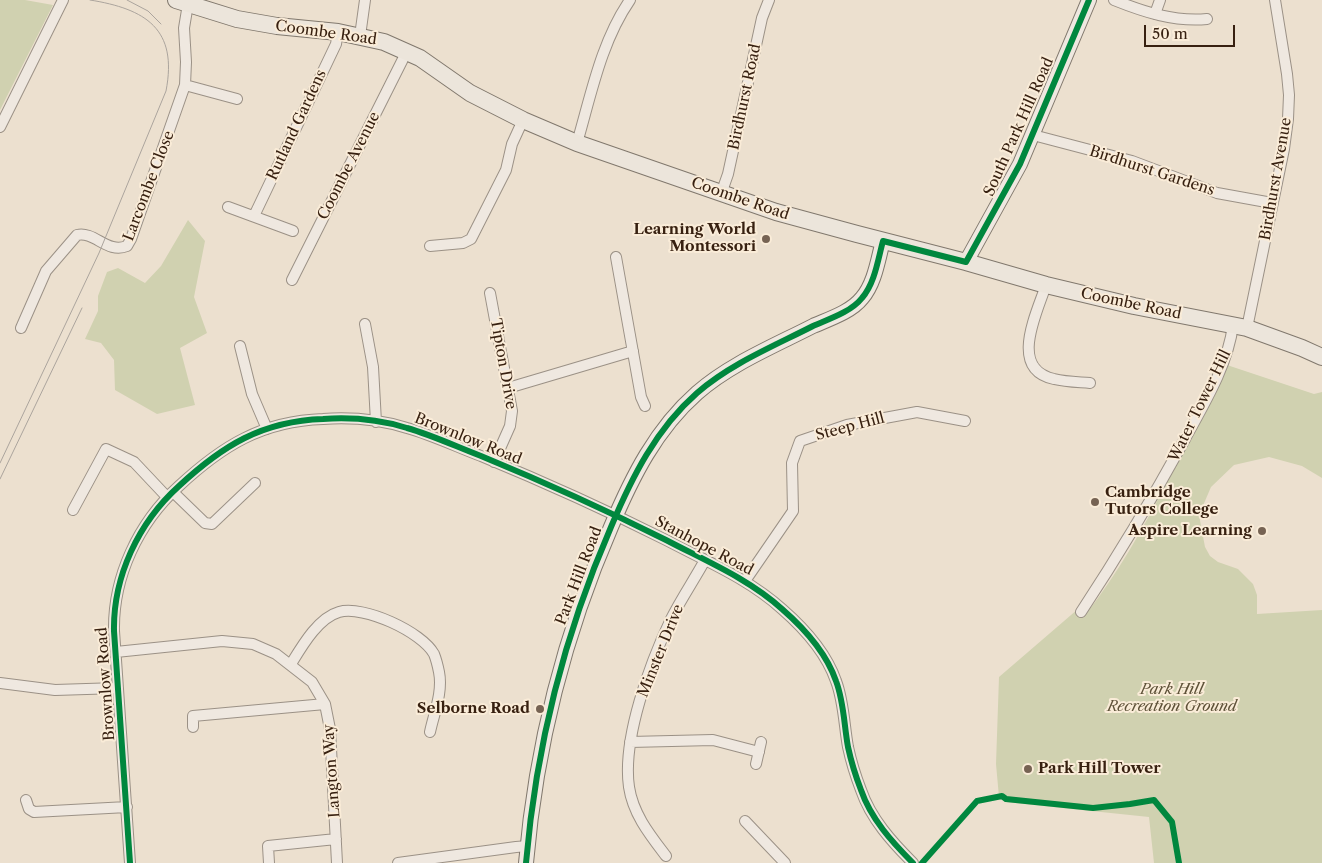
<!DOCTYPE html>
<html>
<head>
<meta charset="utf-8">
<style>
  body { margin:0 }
  #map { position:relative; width:1322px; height:863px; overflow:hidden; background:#ece0cf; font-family:"Libre Caslon Text",serif }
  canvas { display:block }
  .scale { position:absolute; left:1144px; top:25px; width:91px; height:22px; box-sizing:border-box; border:2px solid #372010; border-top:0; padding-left:6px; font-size:15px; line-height:18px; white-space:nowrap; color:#372010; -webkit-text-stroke:4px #faecd8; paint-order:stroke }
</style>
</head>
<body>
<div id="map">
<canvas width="1322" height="863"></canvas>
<div class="scale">50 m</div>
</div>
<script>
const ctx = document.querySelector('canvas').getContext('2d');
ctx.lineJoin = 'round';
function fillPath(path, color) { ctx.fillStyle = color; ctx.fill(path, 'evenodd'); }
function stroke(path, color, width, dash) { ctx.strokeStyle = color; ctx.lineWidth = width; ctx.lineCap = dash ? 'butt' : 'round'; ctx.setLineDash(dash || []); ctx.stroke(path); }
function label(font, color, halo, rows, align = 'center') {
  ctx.font = font + ' "Libre Caslon Text",serif'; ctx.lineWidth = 4; ctx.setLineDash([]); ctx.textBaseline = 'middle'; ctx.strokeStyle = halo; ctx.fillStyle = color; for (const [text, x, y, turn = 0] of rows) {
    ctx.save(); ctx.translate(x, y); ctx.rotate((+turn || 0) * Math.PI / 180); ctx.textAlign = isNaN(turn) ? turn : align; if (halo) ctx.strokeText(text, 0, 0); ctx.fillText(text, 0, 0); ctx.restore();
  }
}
fillPath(new Path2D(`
  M 0,0 L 25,0 L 53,5 L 0,110 Z
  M 188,220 L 205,241 L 194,297 L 207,333 L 180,348 L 195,405 L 157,414 L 115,390 L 114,360 L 101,343 L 85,339 L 98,311 L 98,296 L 107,272 L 118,268 L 145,283 L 161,266 Z
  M 1227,365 L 1314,394 L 1322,392 L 1322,478 L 1302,466 L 1269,457 L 1234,465 L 1211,487 L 1199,515 L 1205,547 L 1210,556 L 1218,562 L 1238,569 L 1253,584 L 1257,595 L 1257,614 L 1322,610 L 1322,863 L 1154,863 L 1149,817 L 1005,802 L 999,797 L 996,764 L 999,677 L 1078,609 L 1086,614 C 1118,573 1142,530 1166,484 C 1188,444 1208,405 1227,365 Z`), '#d0d1b0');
const street = new Path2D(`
  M 1114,0 C 1144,12 1174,22 1207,19
  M 1155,14 L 1160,0
  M 360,36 L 365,0
  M 185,85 L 237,99
  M 0,127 L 63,0
  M 1033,135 L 1132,161 L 1217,193 L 1272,203
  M 577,143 C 591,95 601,42 630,0
  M 721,194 L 728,174 L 762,18 L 769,0
  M 228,207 L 293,231
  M 254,216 L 336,44 L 338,32
  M 430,246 L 463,243 L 471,239 L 506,170 L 512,144 L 523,120
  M 616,257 L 641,397 L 645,406
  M 292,280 L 407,51
  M 1046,285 C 1037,313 1008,369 1054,379 C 1066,382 1078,382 1090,383
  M 490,293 L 512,411 L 510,426 L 494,462
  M 365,324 L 373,367 L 376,422
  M 21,328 L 46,271 L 77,235 C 95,231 107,254 127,246 L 131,239 L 185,85 L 186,62 L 184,28 L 188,4
  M 1247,328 L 1284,149 L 1288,119 L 1289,95 L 1287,74 L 1275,0
  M 240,346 L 252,394 L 267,429
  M 508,388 L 633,351
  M 173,492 L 205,523 L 212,524 L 255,483
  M 73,510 L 106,449 L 134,462 L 167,497
  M 745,581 L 793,511 L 792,463 L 800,441 L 847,425 L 917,412 L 965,421
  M 1081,612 C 1118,556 1152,499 1185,439 C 1204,404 1228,365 1233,325
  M 116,652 L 222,641 L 253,644 L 276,654 L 312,682 L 325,704 L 330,729 L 337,863
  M 291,664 C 302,646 318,618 339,612 C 364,605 422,632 434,654 C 436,659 438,667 439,672 C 443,692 434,713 430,732
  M 0,683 L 55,690 L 118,688
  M 193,727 L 193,716 L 325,704
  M 630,742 L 713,740 L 759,752
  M 756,764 L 761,742
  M 26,800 L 29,809 L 34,812 L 127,807
  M 745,821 L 785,863
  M 666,856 C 650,835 633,814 629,787 C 622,739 650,663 671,619 C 681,599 694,580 705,560
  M 130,863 L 114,631 C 113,577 138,523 179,486 C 222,446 262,421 323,419 C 351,417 381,420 407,428 C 432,435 457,447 481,456 C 544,482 606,510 666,540 C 706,561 749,579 782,609 C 805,629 826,652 836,681 C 844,702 844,725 848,747 C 851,761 856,777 861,790 C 871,819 892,842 913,863
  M 269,863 L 268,846 L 336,839
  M 398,863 L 516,847 L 528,846`);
const secondary = new Path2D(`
  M 966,262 L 1020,164 L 1089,0
  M 526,863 C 536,746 564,635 611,527 C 632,477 656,429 697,393 C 730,364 774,346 813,326 C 829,319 851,312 862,298 C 875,283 878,259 883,241`);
const primary = new Path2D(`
  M 176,0 L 237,19 L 277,26 L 338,32 L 384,42 L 420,58 L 470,93 L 523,120 L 577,143 L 776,212 L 857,234 L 966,262 L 1046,285 L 1134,306 L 1247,328 L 1302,348 L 1322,357`);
stroke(street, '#9b9186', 12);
stroke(secondary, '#81786d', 16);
stroke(primary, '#81786d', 18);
stroke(street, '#efe8e0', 10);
stroke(secondary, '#efe8e0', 14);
stroke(primary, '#ece5db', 16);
stroke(new Path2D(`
  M 127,0 L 148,11 L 161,24
  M 0,463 L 99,253 L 166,91 C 178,29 146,9 90,0
  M 0,479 L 82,308`), '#aba49d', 1);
stroke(new Path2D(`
  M 130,863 L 114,631 C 113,577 138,523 179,486 C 222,446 262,421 323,419 C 351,417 381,420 407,428 C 432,435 457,447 481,456 C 544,482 606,510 666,540 C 706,561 749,579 782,609 C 805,629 826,652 836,681 C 844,702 844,725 848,747 C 851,761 856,777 861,790 C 871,819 892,842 913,863
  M 526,863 C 536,746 564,635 611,527 C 632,477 656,429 697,393 C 730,364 774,346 813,326 C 829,319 851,312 862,298 C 875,283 878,259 883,241 L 966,262 L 1020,164 L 1089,0
  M 922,863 L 977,801 L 1002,796 L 1006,799 L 1093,808 L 1130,804 L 1154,800 L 1172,822 L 1179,863`), '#00873e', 6);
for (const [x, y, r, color] of [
  [766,239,5,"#766353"],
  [1095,502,5,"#766353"],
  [1262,531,5,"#766353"],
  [540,709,5,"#766353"],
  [1028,769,5,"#766353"]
]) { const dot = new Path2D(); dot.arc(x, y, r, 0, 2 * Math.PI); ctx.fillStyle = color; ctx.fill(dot); stroke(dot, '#faecd8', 2); }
label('15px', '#372010', '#faecd8', [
  ["Coombe Road",326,33,8],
  ["Birdhurst Road",745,97,-78],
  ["Rutland Gardens",297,125,-65],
  ["South Park Hill Road",1019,127,-66],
  ["Coombe Avenue",349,166,-63],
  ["Birdhurst Gardens",1152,171,18],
  ["Birdhurst Avenue",1276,179,-80],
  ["Larcombe Close",149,186,-69],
  ["Coombe Road",740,199,19],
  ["Coombe Road",1131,304,12],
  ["Tipton Drive",503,364,80],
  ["Water Tower Hill",1200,406,-64],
  ["Steep Hill",850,427,-15],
  ["Brownlow Road",468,439,22],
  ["Stanhope Road",704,546,28],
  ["Park Hill Road",579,576,-69],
  ["Minster Drive",661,651,-68],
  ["Brownlow Road",106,684,-94],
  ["Langton Way",332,771,-94]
]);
label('bold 15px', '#372010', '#faecd8', [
  ["Learning World",756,230],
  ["Montessori",756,247],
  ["Cambridge",1105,493,"left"],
  ["Tutors College",1105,510,"left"],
  ["Aspire Learning",1252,531],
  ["Selborne Road",530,709],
  ["Park Hill Tower",1038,769,"left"]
], 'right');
label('italic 15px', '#5e5138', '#faecd8', [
  ["Park Hill",1172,690],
  ["Recreation Ground",1172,707]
]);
</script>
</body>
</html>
